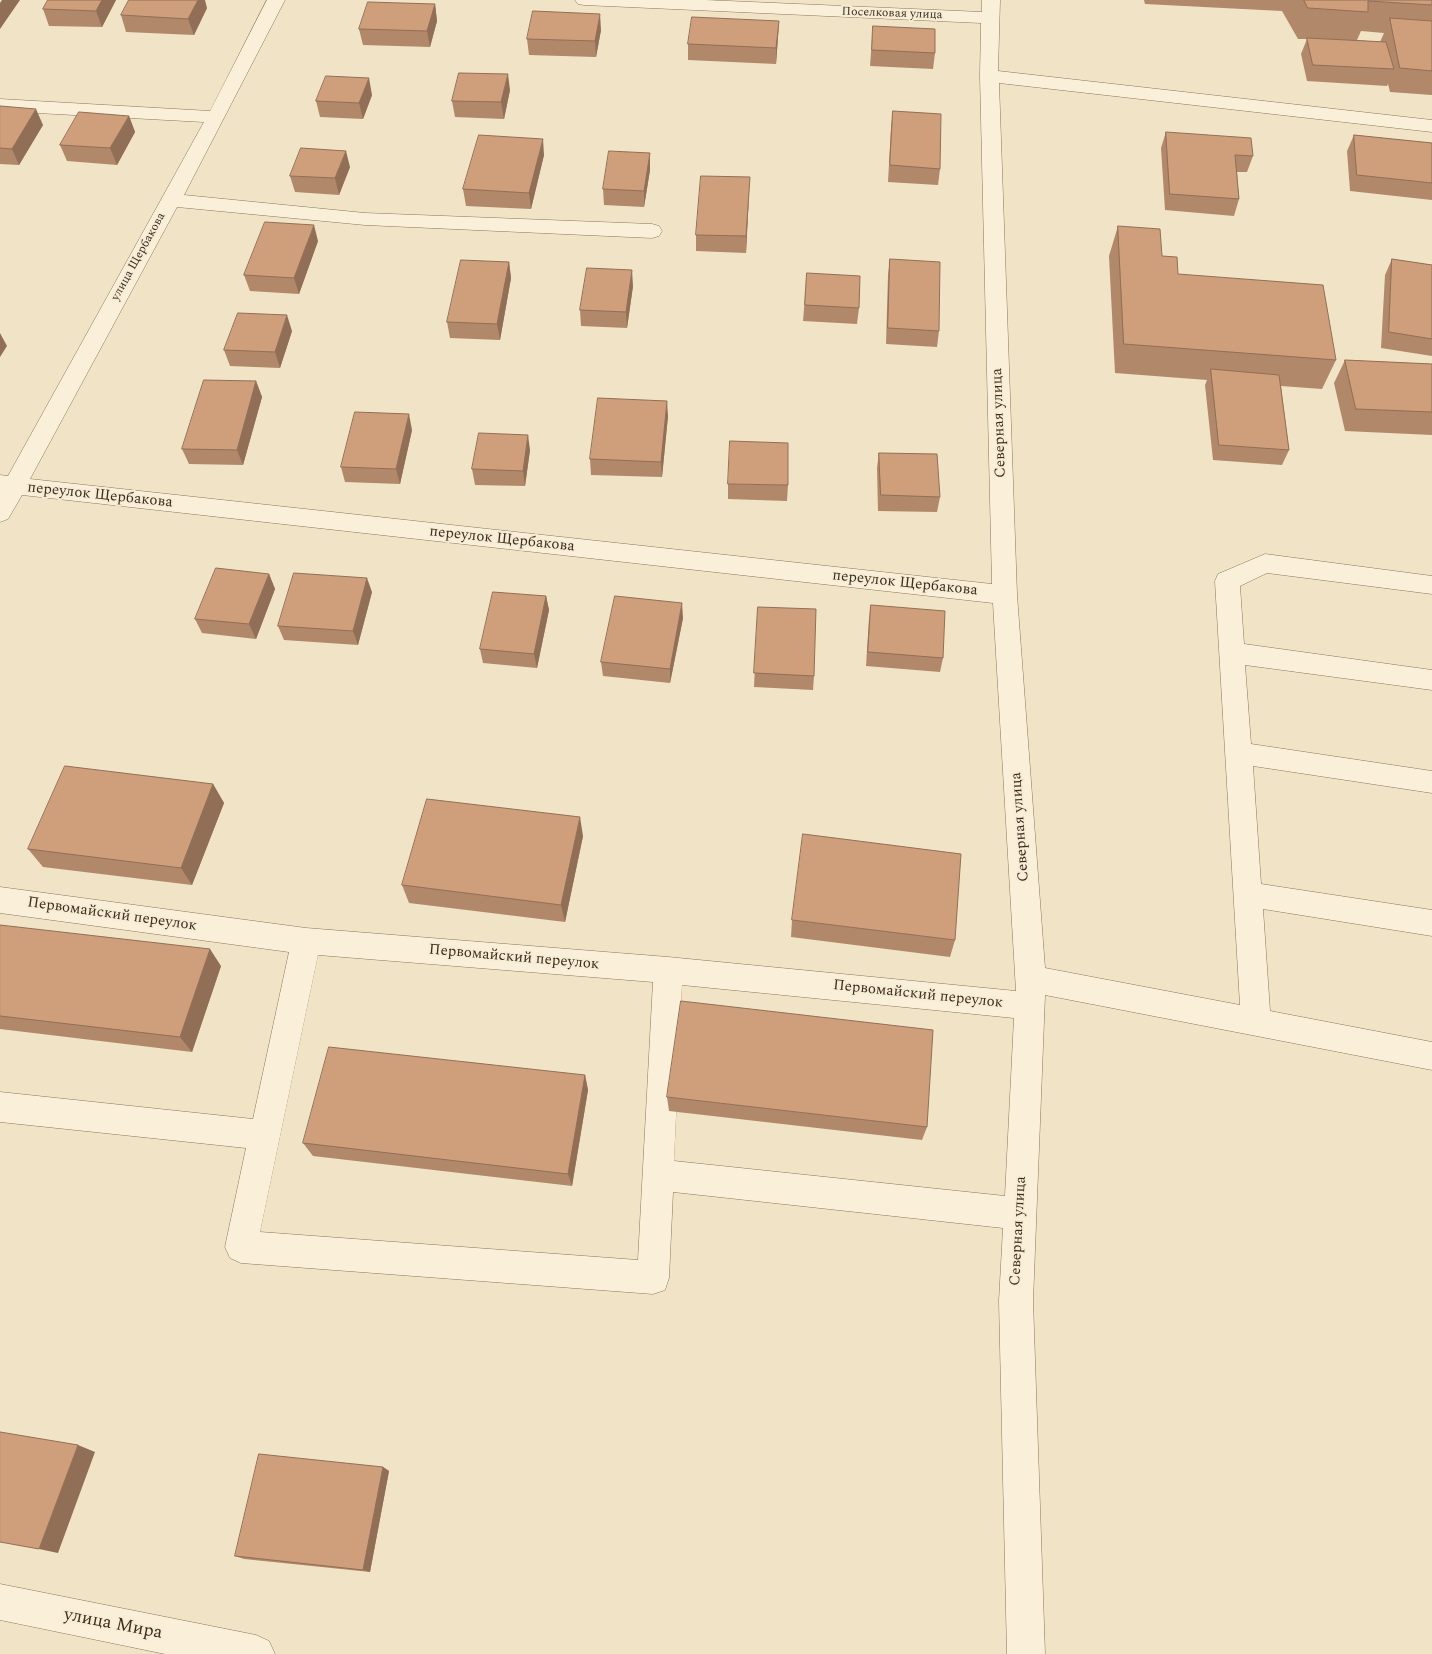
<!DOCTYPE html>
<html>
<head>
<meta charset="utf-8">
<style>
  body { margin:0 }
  canvas { display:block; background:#f0e3c6 }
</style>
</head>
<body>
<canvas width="1432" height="1654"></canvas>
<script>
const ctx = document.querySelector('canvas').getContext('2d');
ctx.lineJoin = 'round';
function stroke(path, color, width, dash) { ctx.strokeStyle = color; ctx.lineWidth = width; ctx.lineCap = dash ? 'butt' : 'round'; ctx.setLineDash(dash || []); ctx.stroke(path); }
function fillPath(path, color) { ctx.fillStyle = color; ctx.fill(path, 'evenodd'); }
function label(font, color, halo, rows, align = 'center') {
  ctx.font = font + ' Spectral,serif'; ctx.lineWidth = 4; ctx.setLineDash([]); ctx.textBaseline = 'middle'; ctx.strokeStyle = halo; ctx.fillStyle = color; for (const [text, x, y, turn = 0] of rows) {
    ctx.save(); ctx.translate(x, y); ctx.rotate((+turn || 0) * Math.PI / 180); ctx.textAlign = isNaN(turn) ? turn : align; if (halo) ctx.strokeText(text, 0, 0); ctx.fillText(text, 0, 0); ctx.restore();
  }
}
const minor = new Path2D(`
  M 267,0 L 285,0 L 184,195 L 365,213 L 652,224 L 659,226 L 662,231 L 659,236 L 652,238 L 365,225 L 177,207 L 30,479 L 992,584 L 980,76 L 981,23 L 584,5 L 578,4 L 575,0 L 705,0 L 982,12 L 982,0 L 1000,0 L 998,71 L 1432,120 L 1432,132 L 999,83 L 1017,595 L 1045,968 L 1240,1005 L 1215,581 L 1218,574 L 1265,554 L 1432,576 L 1432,594 L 1267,573 L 1240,586 L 1244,644 L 1432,670 L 1432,690 L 1245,665 L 1251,744 L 1432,771 L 1432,793 L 1253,766 L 1261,884 L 1432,910 L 1432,936 L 1263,909 L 1270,1011 L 1432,1042 L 1432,1070 L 1045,995 L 1033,1301 L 1045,1654 L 1007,1654 L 999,1301 L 1003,1228 L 673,1192 L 669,1278 L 665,1290 L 653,1294 L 241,1263 L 230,1258 L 225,1247 L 246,1148 L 0,1122 L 0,1092 L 253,1119 L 289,952 L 0,913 L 0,887 L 306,928 L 668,957 L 1016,991 L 993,603 L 22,495 L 8,519 L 0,522 L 0,475 L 8,476 L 204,122 L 0,111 L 0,99 L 210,111 ZM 318,955 L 653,982 L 638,1260 L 260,1232 ZM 682,985 L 1014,1018 L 1005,1196 L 674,1161 Z
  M 0,1584 L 256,1635 L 269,1641 L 275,1654 L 165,1654 L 0,1620 Z`);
stroke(minor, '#8c755b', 1);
fillPath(minor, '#faf0da');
fillPath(new Path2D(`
  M 116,0 L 102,27 L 49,26 L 43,9 Z
  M 1144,0 L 1432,0 L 1432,95 L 1390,92 L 1388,84 L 1387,86 L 1307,81 L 1301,54 L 1307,39 L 1298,39 L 1282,11 L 1145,4 ZM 1361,31 L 1384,33 L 1380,42 L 1357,40 Z
  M 435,4 L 437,21 L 430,47 L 363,45 L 359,29 Z
  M 207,8 L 194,35 L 126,32 L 121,15 Z
  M 779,21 L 778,37 L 776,64 L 688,60 L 688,44 Z
  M 873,26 L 935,53 L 933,69 L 870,66 Z
  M 601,30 L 596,57 L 529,55 L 527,39 Z
  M 510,90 L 504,119 L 455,117 L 452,101 Z
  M 372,95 L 363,119 L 320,117 L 316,101 Z
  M 0,106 L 43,125 L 19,165 L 0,164 Z
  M 893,111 L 940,169 L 938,185 L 888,182 L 891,128 Z
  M 129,116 L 135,132 L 117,165 L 67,161 L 60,145 Z
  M 1166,132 L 1253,156 L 1247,172 L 1237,172 L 1239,199 L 1234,216 L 1165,210 L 1161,148 Z
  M 1354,135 L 1432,143 L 1432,200 L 1350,191 L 1347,151 Z
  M 650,153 L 650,170 L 644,207 L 604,205 L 603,189 Z
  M 544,155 L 531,209 L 466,206 L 463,189 Z
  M 350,167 L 339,195 L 295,192 L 290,176 Z
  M 749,193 L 746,253 L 696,251 L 696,235 Z
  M 1118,226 L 1162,256 L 1178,274 L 1336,360 L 1322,389 L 1281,386 L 1289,450 L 1282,465 L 1213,460 L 1205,385 L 1207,380 L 1115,373 L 1109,256 Z
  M 318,241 L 299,294 L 250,291 L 244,275 Z
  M 890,259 L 939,331 L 937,347 L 886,344 L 888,275 Z
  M 1392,259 L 1432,265 L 1432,356 L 1381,348 L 1385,275 Z
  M 509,262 L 511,278 L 500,340 L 450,338 L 447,322 Z
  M 807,273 L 859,308 L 857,324 L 803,321 Z
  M 633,286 L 627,328 L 581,326 L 580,310 Z
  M 292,331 L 280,368 L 230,366 L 224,350 Z
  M 1345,360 L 1432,364 L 1432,435 L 1345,431 L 1334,383 Z
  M 256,381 L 262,397 L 243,465 L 189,464 L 182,449 Z
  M 668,416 L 662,477 L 591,475 L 590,459 Z
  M 412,430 L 400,484 L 345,482 L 341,467 Z
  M 530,450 L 525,486 L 475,485 L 472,469 Z
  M 879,453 L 940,497 L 937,512 L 878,511 L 877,468 Z
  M 728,484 L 788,485 L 787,501 L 728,499 Z
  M 269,574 L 275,589 L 256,639 L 202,633 L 195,619 Z
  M 372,592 L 358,645 L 284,640 L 278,626 Z
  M 546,596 L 549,610 L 537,668 L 483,663 L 480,649 Z
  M 871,605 L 943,658 L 940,672 L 866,666 L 869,619 Z
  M 758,607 L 814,676 L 813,690 L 754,687 Z
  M 683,618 L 670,683 L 603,676 L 601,662 Z
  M 213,784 L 224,803 L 192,885 L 43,867 L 28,849 Z
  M 583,836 L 565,922 L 409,903 L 402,885 Z
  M 792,920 L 955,940 L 950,957 L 791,937 Z
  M 0,925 L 221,966 L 192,1052 L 0,1029 Z
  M 585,1075 L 588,1090 L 572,1186 L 313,1156 L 303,1143 Z
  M 667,1097 L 927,1127 L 922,1140 L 669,1111 Z
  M 383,1467 L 389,1471 L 370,1572 L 244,1559 L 235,1556 Z`), '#b2886a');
fillPath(new Path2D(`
  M 2,0 L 20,0 L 0,29 L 0,3 Z
  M 102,0 L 116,0 L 102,27 L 96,11 Z
  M 198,0 L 205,0 L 207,8 L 194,35 L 188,19 Z
  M 435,4 L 437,21 L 430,47 L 427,31 Z
  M 600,14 L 601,30 L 596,57 L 595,41 Z
  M 779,21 L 778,37 L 776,64 L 776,48 Z
  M 508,74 L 510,90 L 504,119 L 501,102 Z
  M 369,78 L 372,95 L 363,119 L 359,103 Z
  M 36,109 L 43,125 L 19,165 L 12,149 Z
  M 129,116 L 135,132 L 117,165 L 110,148 Z
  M 543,139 L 544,155 L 531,209 L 529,193 Z
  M 346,151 L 350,167 L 339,195 L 335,178 Z
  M 650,153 L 650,170 L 644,207 L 644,191 Z
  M 750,177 L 749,193 L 746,253 L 746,236 Z
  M 314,225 L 318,241 L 299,294 L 294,278 Z
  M 509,262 L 511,278 L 500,340 L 497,324 Z
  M 632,270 L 633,286 L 627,328 L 626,312 Z
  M 287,315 L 292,331 L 280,368 L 275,352 Z
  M 0,333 L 7,346 L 0,357 Z
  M 256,381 L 262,397 L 243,465 L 237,450 Z
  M 667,401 L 668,416 L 662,477 L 661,462 Z
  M 409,414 L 412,430 L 400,484 L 396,469 Z
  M 528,435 L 530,450 L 525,486 L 523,471 Z
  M 269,574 L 275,589 L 256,639 L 249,624 Z
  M 367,578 L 372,592 L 358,645 L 353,631 Z
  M 546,596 L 549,610 L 537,668 L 534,654 Z
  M 682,603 L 683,618 L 670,683 L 670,669 Z
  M 213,784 L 224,803 L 192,885 L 181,868 Z
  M 580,817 L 583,836 L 565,922 L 561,905 Z
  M 210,949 L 221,966 L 192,1052 L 180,1037 Z
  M 585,1075 L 588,1090 L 572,1186 L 568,1174 Z
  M 78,1445 L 95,1452 L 58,1553 L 39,1549 Z
  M 383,1467 L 389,1471 L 370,1572 L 363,1570 Z`), '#916f56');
const building = new Path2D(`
  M 48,0 L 102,0 L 96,11 L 43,9 Z
  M 129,0 L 198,0 L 188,19 L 121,15 Z
  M 1304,0 L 1432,0 L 1432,5 L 1368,1 L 1368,12 L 1308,8 Z
  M 368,2 L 435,4 L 427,31 L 359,29 Z
  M 533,11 L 600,14 L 595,41 L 527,39 Z
  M 692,17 L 779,21 L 776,48 L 688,44 Z
  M 1390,18 L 1432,21 L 1432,71 L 1400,68 Z
  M 873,26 L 935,29 L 935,53 L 872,50 Z
  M 1307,38 L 1386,42 L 1394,69 L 1313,65 Z
  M 459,73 L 508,74 L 501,102 L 452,101 Z
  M 326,76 L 369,78 L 359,103 L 316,101 Z
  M 0,106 L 36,109 L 12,149 L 0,148 Z
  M 893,111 L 941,114 L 940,169 L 890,165 Z
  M 79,112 L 129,116 L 110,148 L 60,145 Z
  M 1166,132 L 1251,138 L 1253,156 L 1235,155 L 1239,199 L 1170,194 Z
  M 479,135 L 543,139 L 529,193 L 463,189 Z
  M 1354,135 L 1432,143 L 1432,183 L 1357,175 Z
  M 301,148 L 346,151 L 335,178 L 290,176 Z
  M 609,151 L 650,153 L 644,191 L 603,189 Z
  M 701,176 L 750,177 L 746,236 L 696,235 Z
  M 265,222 L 314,225 L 294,278 L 244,275 Z
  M 1118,226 L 1160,229 L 1162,256 L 1177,257 L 1178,274 L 1323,285 L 1336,360 L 1124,344 Z
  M 890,259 L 940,262 L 939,331 L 888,328 Z
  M 1392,259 L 1432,265 L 1432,339 L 1389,332 Z
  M 461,260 L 509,262 L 497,324 L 447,322 Z
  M 587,268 L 632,270 L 626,312 L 580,310 Z
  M 807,273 L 860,276 L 859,308 L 805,305 Z
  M 238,313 L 287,315 L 275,352 L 224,350 Z
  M 1345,360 L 1432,364 L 1432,412 L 1356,409 Z
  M 1211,369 L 1279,375 L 1289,450 L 1219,445 Z
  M 204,380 L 256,381 L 237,450 L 182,449 Z
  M 598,398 L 667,401 L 661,462 L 590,459 Z
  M 355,412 L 409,414 L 396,469 L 341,467 Z
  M 479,433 L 528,435 L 523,471 L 472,469 Z
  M 730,441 L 788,443 L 788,485 L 728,484 Z
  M 879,453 L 937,454 L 940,497 L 881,495 Z
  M 216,568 L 269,574 L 249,624 L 195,619 Z
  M 294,573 L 367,578 L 353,631 L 278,626 Z
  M 493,592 L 546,596 L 534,654 L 480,649 Z
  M 615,596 L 682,603 L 670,669 L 601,662 Z
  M 871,605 L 945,611 L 943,658 L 868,652 Z
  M 758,607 L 816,609 L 814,676 L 754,673 Z
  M 65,766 L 213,784 L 181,868 L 28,849 Z
  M 427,799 L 580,817 L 561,905 L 402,885 Z
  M 803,834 L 961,854 L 955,940 L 792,920 Z
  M 0,925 L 210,949 L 180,1037 L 0,1016 Z
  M 681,1001 L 933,1030 L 927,1127 L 667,1097 Z
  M 329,1047 L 585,1075 L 568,1174 L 303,1143 Z
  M 0,1432 L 78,1445 L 39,1549 L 0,1542 Z
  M 259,1454 L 383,1467 L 363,1570 L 235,1556 Z`);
fillPath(building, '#cf9e7b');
stroke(building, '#916f56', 1);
label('12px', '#3c2d1f', '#f7edd6', [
  ["Поселковая улица",892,14,2],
  ["улица Щербакова",139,257,-61]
]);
label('15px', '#3c2d1f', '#f7edd6', [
  ["Северная улица",1000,423,-92],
  ["переулок Щербакова",100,496,6],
  ["переулок Щербакова",502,540,6],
  ["переулок Щербакова",905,584,6],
  ["Северная улица",1021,827,-94],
  ["Первомайский переулок",112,915,8],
  ["Первомайский переулок",514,958,5],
  ["Первомайский переулок",918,995,6],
  ["Северная улица",1019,1231,-87]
]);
label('18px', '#3c2d1f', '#f7edd6', [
  ["улица Мира",113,1625,11]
]);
</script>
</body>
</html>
